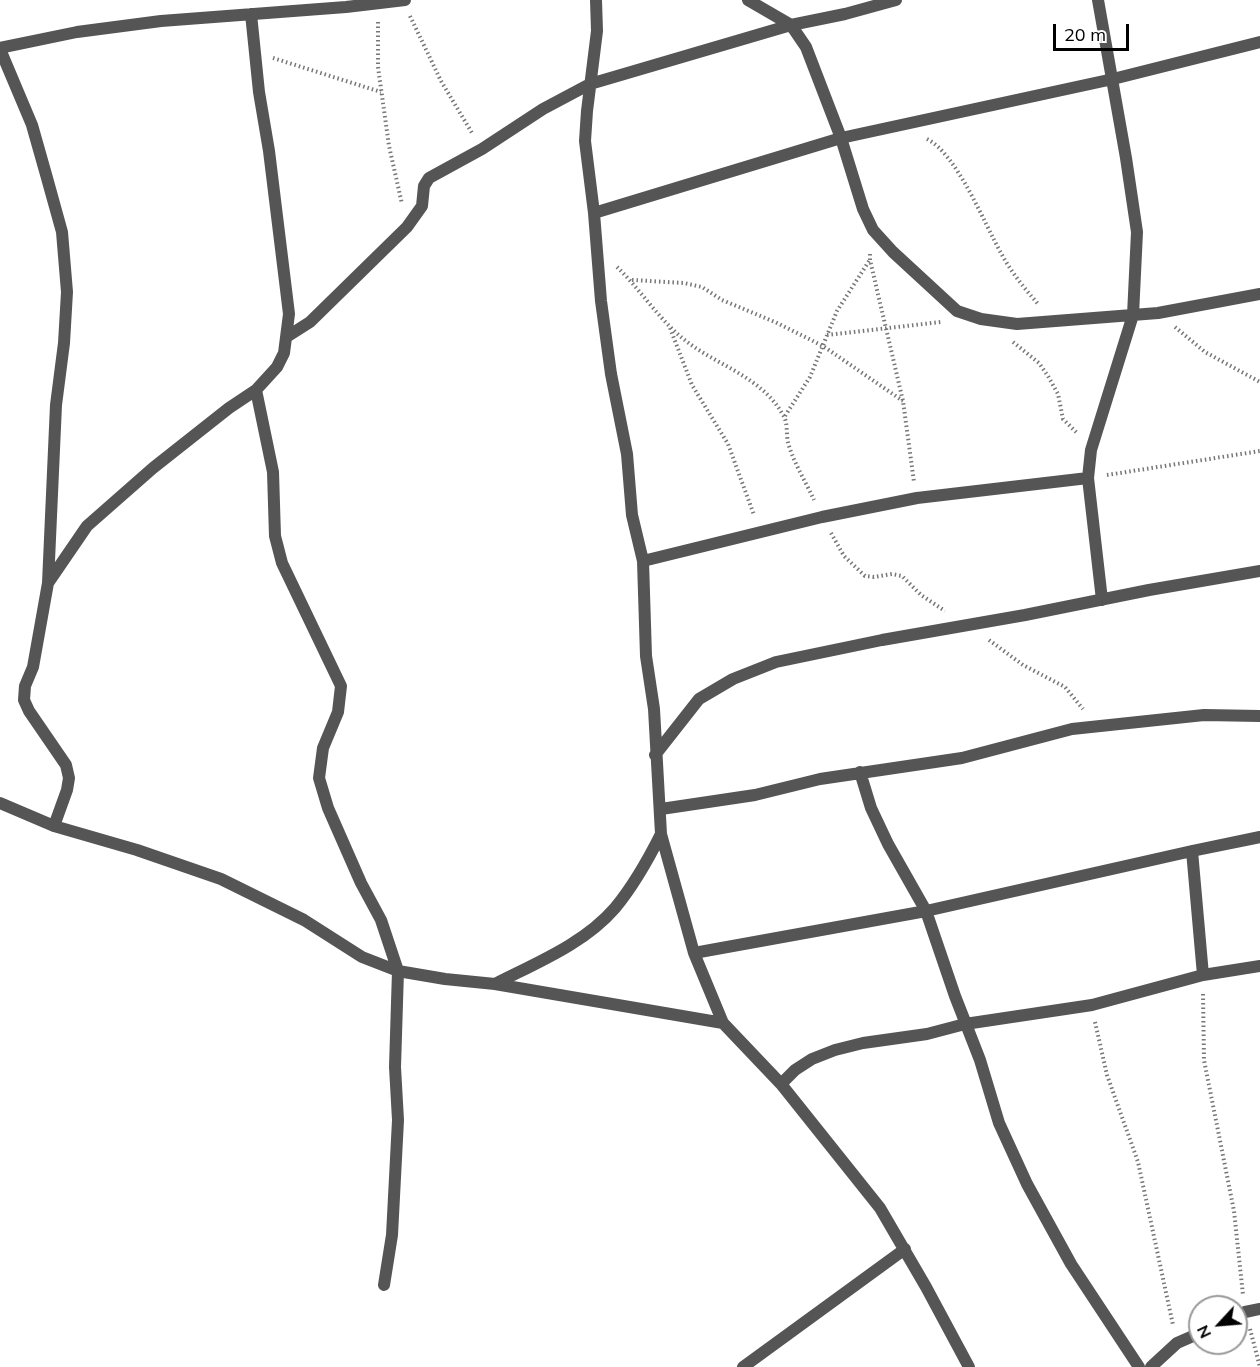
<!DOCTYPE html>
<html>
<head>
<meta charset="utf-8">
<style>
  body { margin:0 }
  #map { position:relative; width:1260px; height:1367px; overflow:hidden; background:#fff; font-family:Mulish,sans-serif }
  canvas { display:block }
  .north { position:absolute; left:1188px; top:1295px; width:60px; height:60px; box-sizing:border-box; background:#fff; border:2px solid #999; border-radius:50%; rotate:244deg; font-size:16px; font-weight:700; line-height:24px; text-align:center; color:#000 }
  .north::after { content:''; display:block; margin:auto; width:21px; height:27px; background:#000; clip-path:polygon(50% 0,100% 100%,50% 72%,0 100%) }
  .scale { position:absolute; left:1053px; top:24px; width:76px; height:27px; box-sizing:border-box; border:3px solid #000; border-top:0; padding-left:8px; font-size:18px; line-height:21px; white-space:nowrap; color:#000; -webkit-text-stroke:4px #fff; paint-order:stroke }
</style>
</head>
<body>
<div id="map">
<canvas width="1260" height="1367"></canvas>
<div class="north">N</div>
<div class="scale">20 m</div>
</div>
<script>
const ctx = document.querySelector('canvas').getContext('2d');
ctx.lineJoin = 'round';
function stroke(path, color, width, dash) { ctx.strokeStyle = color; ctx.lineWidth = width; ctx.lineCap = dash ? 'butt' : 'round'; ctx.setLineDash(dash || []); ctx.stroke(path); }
stroke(new Path2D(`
  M 410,16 L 441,81 L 472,133
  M 378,22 L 378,67 L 389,146 L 402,204
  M 273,58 L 381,92
  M 927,139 C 957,154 984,223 1001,253 C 1011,272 1025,289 1039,305
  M 870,254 L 870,260 L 903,401 L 914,482
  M 617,267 C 641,290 659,320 686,341 C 718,366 762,377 783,415 C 788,422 786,433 788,442 C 792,460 806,482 814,500
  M 632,280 L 684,283 L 702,287 L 722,300 L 775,322 L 823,346 L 903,401
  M 1175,327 L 1205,352 L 1260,382
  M 670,328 L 692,385 L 728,444 L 754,515
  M 827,335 L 941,322
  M 1013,342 L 1039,363 L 1048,376 L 1058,394 L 1063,419 L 1077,433
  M 785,416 L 810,377 L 837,311 L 869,261
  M 1107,475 L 1260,451
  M 831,533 L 844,556 L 865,576 L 874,577 L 892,574 L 902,576 L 921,595 L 945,611
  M 989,640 L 1023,665 L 1065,687 L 1083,709
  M 1203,994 L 1204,1060 L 1234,1211 L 1243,1295
  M 1095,1022 L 1107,1075 L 1138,1162 L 1173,1325
  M 1250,1329 L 1260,1367`), '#777', 4, [1.5, 3]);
stroke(new Path2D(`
  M 596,0 L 597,31 L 587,111 L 585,141 L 594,213 L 601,301 L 611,374 L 627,454 L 632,515 L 643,561 L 646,656 L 654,709 L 661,834 L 694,953 L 723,1023
  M 748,0 L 791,25 L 806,47 L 841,138 L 863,209 L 873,230 L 893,252 L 957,311 L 981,319 L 1017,324 L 1158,313 L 1260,294
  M 1098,0 L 1126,158 L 1137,232 L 1133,315 L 1091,450 L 1088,478 L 1102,600
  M 0,48 L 77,32 L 161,21 L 346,7 L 405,0
  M 0,49 L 32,125 L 47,178 L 62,232 L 67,292 L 64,343 L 56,405 L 48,583 L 33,667 L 25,686 L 24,700 L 29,711 L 66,765 L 69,778 L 67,790 L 54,826
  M 594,213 L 841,138 L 1113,79 L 1260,42
  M 288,336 L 310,322 L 407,227 L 422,206 L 424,186 L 429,178 L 482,149 L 543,109 L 590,84 L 791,25 L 845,14 L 896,0
  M 256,390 L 273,472 L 275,536 L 282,563 L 341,686 L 338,712 L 323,748 L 319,778 L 328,808 L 361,883 L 381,920 L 398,971 L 395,1067 L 398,1120 L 392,1235 L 384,1285
  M 643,561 L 822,517 L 917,498 L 1088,478
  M 48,583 L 87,526 L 153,468 L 229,408 L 256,390 L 277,367 L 284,353 L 289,314 L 269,151 L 259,92 L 251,14
  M 655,755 L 699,699 L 733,679 L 776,662 L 882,640 L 1025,615 L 1149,590 L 1260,571
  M 860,772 L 871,808 L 888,844 L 926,911 L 955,996 L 980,1060 L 999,1123 L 1027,1184 L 1071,1264 L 1139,1367
  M 0,803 L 54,826 L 137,850 L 221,879 L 304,920 L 362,957 L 398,971 L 445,979 L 495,984 L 723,1023 L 781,1084 L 880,1208 L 926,1287 L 969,1367
  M 661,809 L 755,795 L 820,779 L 962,758 L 1072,729 L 1204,715 L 1260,716
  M 1192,851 L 1203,975
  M 694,953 L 926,911 L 1192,851 L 1260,837
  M 495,984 C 536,963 584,944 615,908 C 634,885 648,860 661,834
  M 781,1084 L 795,1070 L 812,1059 L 835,1050 L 863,1043 L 927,1034 L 965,1024 L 1092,1005 L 1203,975 L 1260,966
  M 1236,1316 L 1245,1312 L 1260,1309
  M 743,1367 L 905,1249
  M 1151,1367 L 1177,1343 L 1200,1333`), '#555', 12);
</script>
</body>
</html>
